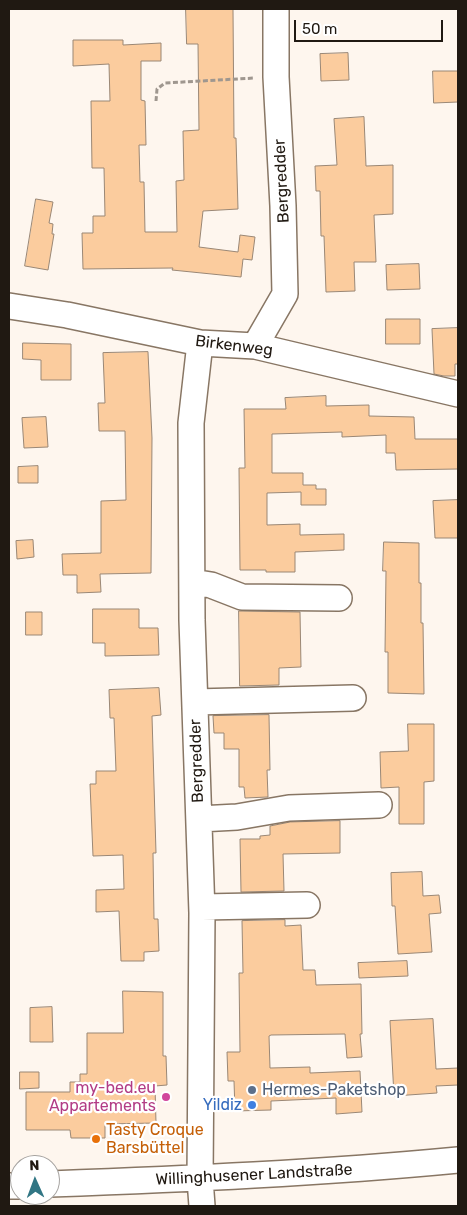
<!DOCTYPE html>
<html>
<head>
<meta charset="utf-8">
<style>
  body { margin:0 }
  #map { position:relative; width:467px; height:1215px; overflow:hidden; background:#fef6ee; font-family:Rubik,sans-serif }
  canvas { display:block }
  .frame { position:absolute; inset:0; border:10px solid #201912; pointer-events:none }
  .north { position:absolute; left:10px; top:1155px; width:50px; height:50px; box-sizing:border-box; background:#fff; border:1px solid #a6a3a0; border-radius:50%; rotate:358deg; font-size:14px; font-weight:700; line-height:20px; text-align:center; color:#201912 }
  .north::after { content:''; display:block; margin:auto; width:18px; height:22px; background:#317684; clip-path:polygon(50% 0,100% 100%,50% 72%,0 100%) }
  .scale { position:absolute; left:294px; top:20px; width:149px; height:22px; box-sizing:border-box; border:2px solid #201912; border-top:0; padding-left:6px; font-size:15px; line-height:18px; white-space:nowrap; color:#201912; -webkit-text-stroke:4px #fff; paint-order:stroke }
</style>
</head>
<body>
<div id="map">
<canvas width="467" height="1215"></canvas>
<div class="frame"></div>
<div class="north">N</div>
<div class="scale">50 m</div>
</div>
<script>
const ctx = document.querySelector('canvas').getContext('2d');
ctx.lineJoin = 'round';
function fillPath(path, color) { ctx.fillStyle = color; ctx.fill(path, 'evenodd'); }
function stroke(path, color, width, dash) { ctx.strokeStyle = color; ctx.lineWidth = width; ctx.lineCap = dash ? 'butt' : 'round'; ctx.setLineDash(dash || []); ctx.stroke(path); }
function label(font, color, halo, rows, align = 'center') {
  ctx.font = font + ' Rubik,sans-serif'; ctx.lineWidth = 4.5; ctx.setLineDash([]); ctx.textBaseline = 'middle'; ctx.strokeStyle = halo; ctx.fillStyle = color; for (const [text, x, y, turn = 0] of rows) {
    ctx.save(); ctx.translate(x, y); ctx.rotate((+turn || 0) * Math.PI / 180); ctx.textAlign = isNaN(turn) ? turn : align; if (halo) ctx.strokeText(text, 0, 0); ctx.fillText(text, 0, 0); ctx.restore();
  }
}
const building = new Path2D(`
  M 186,9 L 233,9 L 234,138 L 236,138 L 238,209 L 203,211 L 199,247 L 238,252 L 240,235 L 255,237 L 252,260 L 243,259 L 241,277 L 172,270 L 173,268 L 83,269 L 82,233 L 93,233 L 93,216 L 105,216 L 104,168 L 92,168 L 91,101 L 110,101 L 109,64 L 73,66 L 73,40 L 123,40 L 123,45 L 161,43 L 161,61 L 141,61 L 141,100 L 145,101 L 146,145 L 139,145 L 140,182 L 144,182 L 145,232 L 177,232 L 176,181 L 184,180 L 183,131 L 199,130 L 198,44 L 187,44 Z
  M 348,53 L 349,80 L 321,81 L 320,54 Z
  M 433,71 L 458,71 L 458,102 L 434,103 Z
  M 364,117 L 366,166 L 393,165 L 393,214 L 374,215 L 376,262 L 354,262 L 355,291 L 326,292 L 324,236 L 321,236 L 320,191 L 316,191 L 315,166 L 337,165 L 334,119 Z
  M 36,199 L 53,202 L 49,223 L 53,224 L 52,234 L 54,234 L 48,270 L 25,266 Z
  M 419,264 L 420,289 L 387,290 L 386,265 Z
  M 386,319 L 420,319 L 420,344 L 386,344 Z
  M 458,328 L 458,364 L 455,364 L 455,376 L 444,376 L 434,374 L 432,329 Z
  M 23,343 L 71,344 L 71,380 L 41,380 L 41,360 L 23,359 Z
  M 148,352 L 152,438 L 151,573 L 100,574 L 101,592 L 77,593 L 77,575 L 63,575 L 62,554 L 101,553 L 101,501 L 126,500 L 125,431 L 99,431 L 98,403 L 105,403 L 103,353 Z
  M 326,396 L 326,406 L 369,405 L 369,416 L 414,417 L 415,439 L 458,439 L 458,469 L 396,470 L 395,453 L 386,453 L 386,435 L 342,437 L 342,432 L 272,434 L 272,473 L 303,473 L 303,485 L 316,485 L 316,489 L 326,489 L 326,505 L 301,505 L 301,492 L 267,493 L 267,525 L 300,524 L 300,535 L 344,534 L 344,550 L 295,552 L 295,572 L 266,572 L 266,570 L 240,570 L 239,468 L 245,468 L 244,409 L 286,409 L 285,398 Z
  M 46,417 L 48,447 L 24,448 L 22,418 Z
  M 38,466 L 38,483 L 18,483 L 18,467 Z
  M 458,500 L 458,538 L 435,538 L 433,501 Z
  M 33,540 L 34,557 L 17,559 L 16,541 Z
  M 384,542 L 419,543 L 419,583 L 421,583 L 421,623 L 423,623 L 424,694 L 388,693 L 388,652 L 385,652 L 386,571 L 383,571 Z
  M 93,609 L 139,609 L 139,628 L 158,628 L 159,655 L 105,656 L 105,643 L 93,643 Z
  M 239,611 L 300,612 L 301,667 L 279,668 L 279,685 L 240,686 Z
  M 26,612 L 42,612 L 42,635 L 26,635 Z
  M 159,688 L 161,715 L 152,716 L 156,853 L 153,853 L 154,919 L 158,919 L 159,951 L 144,952 L 144,961 L 121,961 L 119,911 L 96,912 L 96,890 L 124,889 L 123,855 L 93,856 L 90,784 L 96,784 L 96,771 L 116,771 L 114,718 L 110,718 L 109,690 Z
  M 269,715 L 270,770 L 267,770 L 268,797 L 245,798 L 244,787 L 239,787 L 239,749 L 224,749 L 224,733 L 214,733 L 213,716 Z
  M 408,724 L 434,724 L 434,781 L 424,782 L 424,824 L 399,824 L 399,787 L 381,788 L 380,752 L 408,751 Z
  M 340,821 L 340,853 L 283,854 L 284,891 L 241,892 L 240,839 L 260,839 L 260,836 L 270,835 L 270,826 L 290,822 Z
  M 422,872 L 423,896 L 439,895 L 441,913 L 429,914 L 432,952 L 398,954 L 395,906 L 392,906 L 391,873 Z
  M 285,920 L 285,926 L 301,925 L 303,970 L 315,970 L 316,985 L 361,984 L 362,1034 L 360,1034 L 362,1057 L 347,1058 L 345,1034 L 271,1035 L 269,1036 L 270,1068 L 310,1067 L 310,1073 L 360,1071 L 362,1112 L 336,1114 L 336,1098 L 271,1101 L 271,1110 L 235,1111 L 234,1081 L 228,1081 L 227,1052 L 240,1052 L 239,973 L 243,973 L 242,921 Z
  M 407,961 L 408,976 L 359,978 L 358,963 Z
  M 123,991 L 163,992 L 163,1056 L 166,1056 L 167,1085 L 155,1086 L 156,1123 L 105,1124 L 105,1138 L 71,1138 L 70,1130 L 26,1130 L 26,1092 L 70,1092 L 70,1082 L 80,1082 L 80,1074 L 87,1074 L 87,1033 L 123,1033 Z
  M 52,1007 L 53,1042 L 30,1042 L 30,1008 Z
  M 433,1019 L 436,1069 L 458,1068 L 458,1085 L 436,1086 L 437,1093 L 394,1096 L 390,1021 Z
  M 20,1072 L 39,1072 L 39,1088 L 20,1089 Z`);
fillPath(building, '#fbcc9e');
stroke(building, '#9a8775', 1);
const minor = new Path2D(`
  M 9,306 L 67,315 L 200,343 L 255,346 L 458,394
  M 200,343 L 191,423 L 192,620 L 202,913 L 200,1179 L 202,1206
  M 255,346 L 285,294 L 283,206 L 276,77 L 276,9
  M 192,582 L 211,585 L 242,597 L 339,598
  M 195,702 L 353,698
  M 199,819 L 237,817 L 289,808 L 379,805
  M 202,907 L 307,905
  M 50,1184 C 186,1179 322,1173 458,1160
  M 9,1186 L 20,1186`);
stroke(minor, '#887664', 28);
stroke(new Path2D(`
  M 156,101 L 157,89 L 165,83 L 255,78`), '#9f978f', 3, [5, 2.5]);
stroke(minor, '#fff', 25);
for (const [x, y, r, color] of [
  [252,1090,5,"#5c6f8a"],
  [166,1097,5,"#d1479c"],
  [252,1105,5,"#3f7fe0"],
  [96,1139,5,"#e8710a"]
]) { const dot = new Path2D(); dot.arc(x, y, r, 0, 2 * Math.PI); ctx.fillStyle = color; ctx.fill(dot); stroke(dot, '#fff', 2); }
label('16px', '#201912', '#fff', [
  ["Bergredder",282,181,-93],
  ["Birkenweg",234,346,7],
  ["Bergredder",197,761,-92],
  ["Willinghusener Landstraße",254,1175,-3]
]);
label('16px', '#b23c85', '#fff', [
  ["my-bed.eu",156,1088],
  ["Appartements",156,1106]
], 'right');
label('16px', '#4e5e75', '#fff', [
  ["Hermes-Paketshop",262,1090]
], 'left');
label('16px', '#366cbe', '#fff', [
  ["Yildiz",242,1105]
], 'right');
label('16px', '#c56008', '#fff', [
  ["Tasty Croque",106,1130],
  ["Barsbüttel",106,1148]
], 'left');
</script>
</body>
</html>
